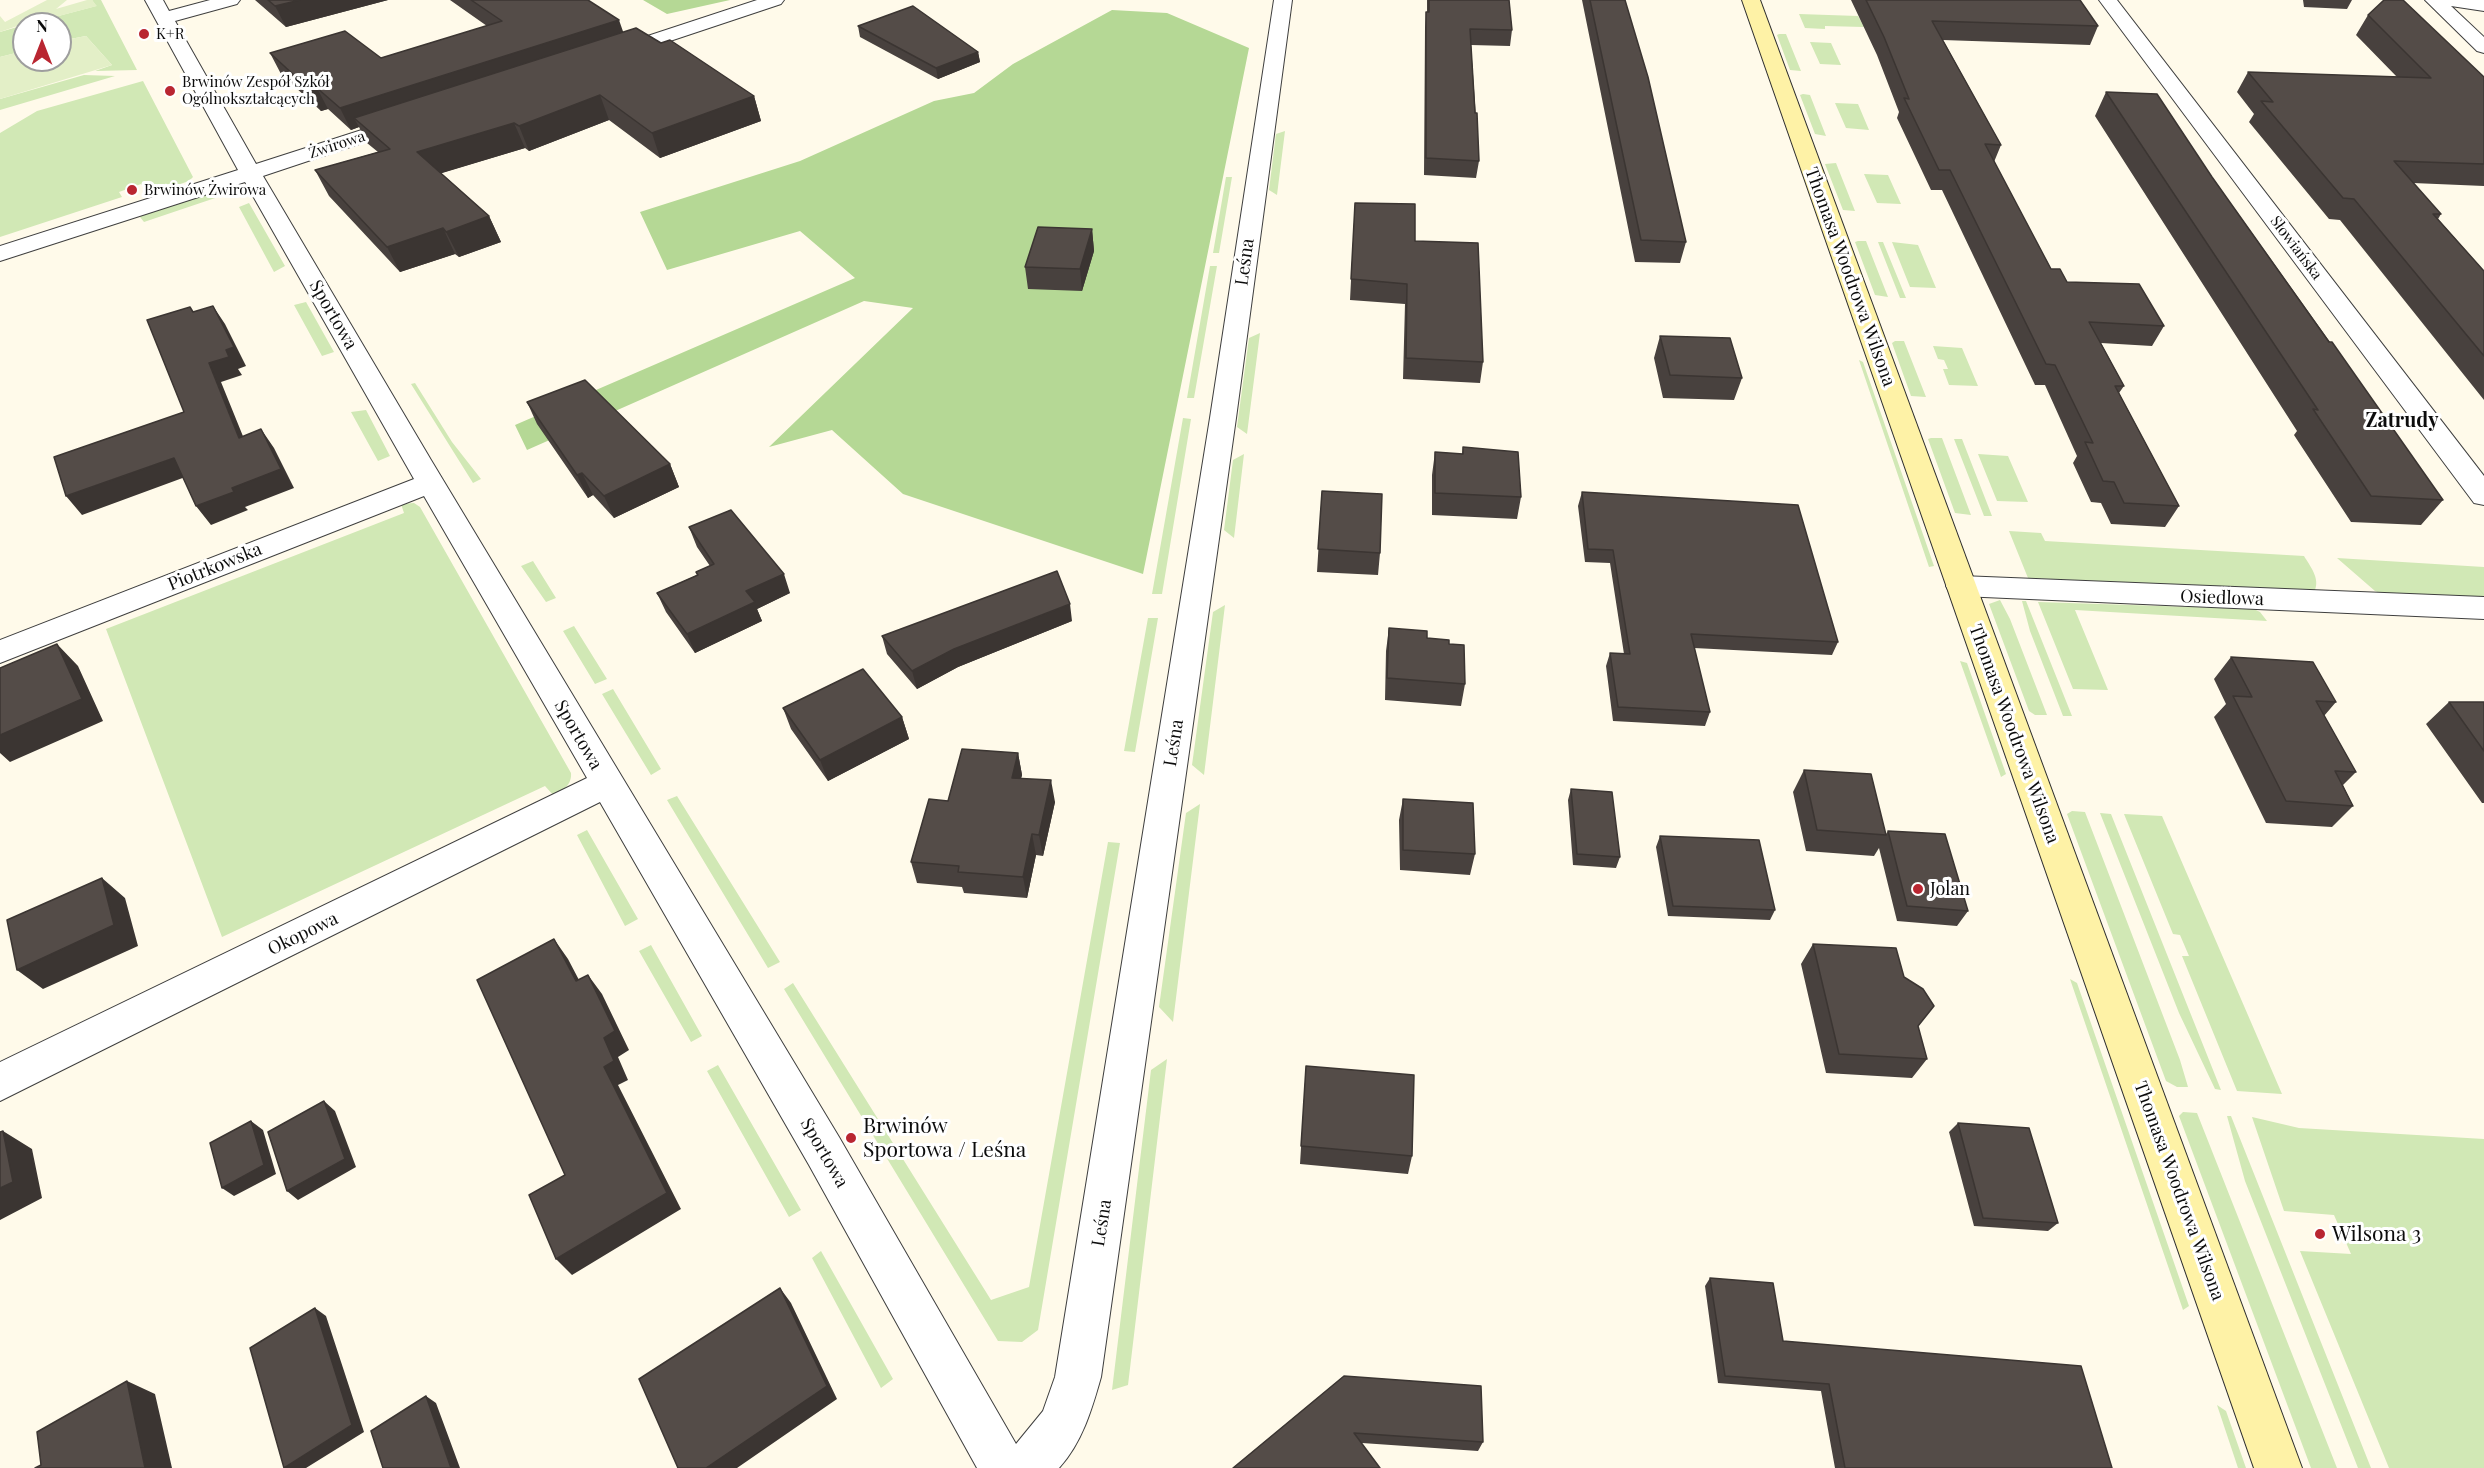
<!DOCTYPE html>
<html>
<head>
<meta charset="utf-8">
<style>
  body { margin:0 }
  #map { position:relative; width:2484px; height:1468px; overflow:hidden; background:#fffaea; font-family:"Playfair Display",serif }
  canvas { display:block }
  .north { position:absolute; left:12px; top:12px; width:60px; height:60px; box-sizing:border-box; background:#fff; border:2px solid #9e9e9e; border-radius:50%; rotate:0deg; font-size:16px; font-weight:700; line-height:24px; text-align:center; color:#0c0c0c }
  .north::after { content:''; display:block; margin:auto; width:21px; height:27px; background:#b92631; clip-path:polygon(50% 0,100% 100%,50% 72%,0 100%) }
</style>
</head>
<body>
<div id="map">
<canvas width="2484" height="1468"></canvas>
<div class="north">N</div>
</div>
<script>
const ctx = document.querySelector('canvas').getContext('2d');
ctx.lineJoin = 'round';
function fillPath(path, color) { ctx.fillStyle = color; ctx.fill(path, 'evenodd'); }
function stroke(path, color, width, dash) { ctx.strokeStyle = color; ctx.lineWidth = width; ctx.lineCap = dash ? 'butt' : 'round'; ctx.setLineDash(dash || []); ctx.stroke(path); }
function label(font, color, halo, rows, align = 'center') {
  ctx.font = font + ' "Playfair Display",serif'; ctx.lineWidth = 6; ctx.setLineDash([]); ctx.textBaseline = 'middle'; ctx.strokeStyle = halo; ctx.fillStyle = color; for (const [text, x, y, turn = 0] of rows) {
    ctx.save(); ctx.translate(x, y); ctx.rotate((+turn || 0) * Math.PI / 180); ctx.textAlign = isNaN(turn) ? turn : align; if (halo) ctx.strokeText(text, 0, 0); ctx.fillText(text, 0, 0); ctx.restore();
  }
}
fillPath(new Path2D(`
  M 92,0 L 101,0 L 137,70 L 95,71 L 112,65 L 86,36 L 60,41 L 60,24 L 28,24 L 96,6 Z
  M 1799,14 L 1858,16 L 1864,27 L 1825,26 L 1825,29 L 1805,28 Z
  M 24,25 L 24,51 L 0,57 L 0,32 Z
  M 1779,34 L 1786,34 L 1801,71 L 1790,70 L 1777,35 Z
  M 1810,42 L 1831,43 L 1841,65 L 1820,64 Z
  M 84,75 L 115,76 L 0,110 L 0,99 Z
  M 143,81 L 193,177 L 189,181 L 151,194 L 141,184 L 119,192 L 122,197 L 0,237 L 0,133 L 37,111 Z
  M 1803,94 L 1810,95 L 1826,136 L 1815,134 L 1800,95 Z
  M 1835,103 L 1858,104 L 1869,130 L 1846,128 Z
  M 1285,131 L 1277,195 L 1269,190 L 1276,134 Z
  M 1836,163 L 1855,211 L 1843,210 L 1825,164 Z
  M 1864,174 L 1888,175 L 1901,204 L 1877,203 Z
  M 1226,177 L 1232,177 L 1219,253 L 1213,253 Z
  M 207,191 L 211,196 L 225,191 L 230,193 L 144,222 L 140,217 L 144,213 Z
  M 249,203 L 285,266 L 274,272 L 239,207 Z
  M 1858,241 L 1866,241 L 1888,297 L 1875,295 L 1855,242 Z
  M 1878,242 L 1883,242 L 1906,298 L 1900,298 Z
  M 1892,242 L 1918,245 L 1936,288 L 1910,287 Z
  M 1210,266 L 1217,266 L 1194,398 L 1187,398 Z
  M 306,302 L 334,352 L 322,356 L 294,305 Z
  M 1260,333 L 1247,434 L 1237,427 L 1249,338 Z
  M 1895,341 L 1904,341 L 1926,397 L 1911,396 L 1892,343 Z
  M 1933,346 L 1962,348 L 1978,386 L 1949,385 L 1943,369 L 1948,369 L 1944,360 L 1938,359 Z
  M 1859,360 L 1863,362 L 1934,566 L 1929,567 Z
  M 415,383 L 452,442 L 481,479 L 473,483 L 411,384 Z
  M 366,410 L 390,456 L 378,461 L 351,412 Z
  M 1183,418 L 1191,419 L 1162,594 L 1152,594 Z
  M 1931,438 L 1942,438 L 1971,515 L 1955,513 L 1928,439 Z
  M 1954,439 L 1962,439 L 1992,516 L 1984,516 Z
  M 1244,454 L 1234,538 L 1224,530 L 1233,460 Z
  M 1978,454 L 2008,456 L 2028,502 L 1997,501 Z
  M 414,503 L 420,507 L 571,773 C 572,785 563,790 554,796 L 545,786 L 222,937 L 106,629 L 404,513 L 401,504 Z
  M 2009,531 L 2041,533 L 2045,541 L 2304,556 C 2310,566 2320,578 2315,590 L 2028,578 Z
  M 2337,558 L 2484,567 L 2484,599 L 2383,594 L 2375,591 Z
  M 533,561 L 556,598 L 546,602 L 521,566 Z
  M 2000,600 L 2010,619 L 2047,715 L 2035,715 L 2029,711 L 1989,604 Z
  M 2022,601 L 2026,601 L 2072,716 L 2063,716 L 2030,631 Z
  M 2038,602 L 2254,609 L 2260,612 L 2267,621 L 2075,610 L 2108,690 L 2073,689 Z
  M 1225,605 L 1204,775 L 1192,765 L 1213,612 Z
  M 1148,618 L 1158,618 L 1135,752 L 1124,751 Z
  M 574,626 L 607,679 L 595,684 L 563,631 Z
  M 1960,661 L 1967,663 L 2006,774 L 2001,777 Z
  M 613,689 L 661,769 L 651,775 L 602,694 Z
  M 677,796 L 780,962 L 768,968 L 667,800 Z
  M 1200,804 L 1173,1022 L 1159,1007 L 1186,813 Z
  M 2072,811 L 2085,812 L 2180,1060 L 2188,1087 L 2177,1087 L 2166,1081 L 2067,814 Z
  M 2100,813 L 2111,814 L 2221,1090 L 2215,1089 L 2179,1013 Z
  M 2124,814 L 2162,816 L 2282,1094 L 2237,1091 L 2182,956 L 2189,956 L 2180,935 L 2173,934 Z
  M 587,830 L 638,919 L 625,926 L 577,835 Z
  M 1108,842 L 1120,843 L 1038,1330 L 1022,1342 L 998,1341 L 784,989 L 793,983 L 991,1300 L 1029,1287 Z
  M 651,945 L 702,1036 L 691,1042 L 639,951 Z
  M 2070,979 L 2077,983 L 2189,1306 L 2183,1310 Z
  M 1167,1059 L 1128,1385 L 1112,1390 L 1151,1070 Z
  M 718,1065 L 801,1210 L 789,1217 L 707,1071 Z
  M 2183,1112 L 2197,1113 L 2337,1468 L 2311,1468 L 2179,1116 Z
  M 2227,1116 L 2231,1116 L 2371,1468 L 2358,1468 L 2245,1181 Z
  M 2252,1117 L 2299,1128 L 2484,1139 L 2484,1468 L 2389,1468 L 2300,1251 L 2351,1254 L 2334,1215 L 2284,1211 Z
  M 821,1251 L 893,1379 L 881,1388 L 812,1258 Z
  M 2217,1405 L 2226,1411 L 2246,1468 L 2238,1468 Z`), '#d1e8b5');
fillPath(new Path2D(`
  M 643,0 L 730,0 L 667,14 Z
  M 1112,10 L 1167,13 L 1249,48 L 1143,574 L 903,494 L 832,430 L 769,447 L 913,308 L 864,301 L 527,450 L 515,425 L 855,278 L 800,231 L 667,270 L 640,212 L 800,161 L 934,101 L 974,93 L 1013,64 Z`), '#b5d895');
fillPath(new Path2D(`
  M 47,0 L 67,0 L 56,9 L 87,0 L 92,0 L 97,6 L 55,17 L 52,14 L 0,32 L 0,16 L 5,22 Z
  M 86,36 L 112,65 L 0,99 L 0,57 L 24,51 L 24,60 L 60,60 L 60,41 Z`), '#e3efc7');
const street = new Path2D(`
  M 145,0 L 163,0 L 169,11 L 210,0 L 240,0 L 237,4 L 175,21 L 256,164 L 399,118 L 406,116 L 413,118 L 416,122 L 413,126 L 263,176 L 431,460 L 839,1137 L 1016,1444 L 1043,1411 L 1055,1377 L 1210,418 L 1274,0 L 1292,0 L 1236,418 L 1101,1377 C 1092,1409 1082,1443 1059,1468 L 977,1468 L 809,1165 L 600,802 L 0,1101 L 0,1062 L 587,778 L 424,496 L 0,663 L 0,640 L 414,479 L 245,182 L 0,261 L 0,246 L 238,170 Z
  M 757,0 L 784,0 L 781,4 L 619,58 L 605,58 L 602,54 L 605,50 Z
  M 2099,0 L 2117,0 L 2484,476 L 2484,505 L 2474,503 Z
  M 2425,0 L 2484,0 L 2484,11 L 2451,6 L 2484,37 L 2484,53 L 2477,51 Z
  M 1961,576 L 2484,597 L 2484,619 L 1961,596 L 1950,593 L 1946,586 L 1950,579 Z`);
const secondary = new Path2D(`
  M 1742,0 L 1760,0 L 2302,1468 L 2254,1468 Z`);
stroke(street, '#3f3f3f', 2);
stroke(secondary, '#2e2e2e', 2);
fillPath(street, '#fff');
fillPath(secondary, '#fef2a6');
fillPath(new Path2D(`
  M 255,0 L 388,0 L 286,27 Z
  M 450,0 L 588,0 L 623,32 L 661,43 L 754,96 L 761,121 L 660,158 L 609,120 L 529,151 L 525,148 L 441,173 L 489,216 L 501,242 L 459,257 L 455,254 L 400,272 L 329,196 L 315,170 L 378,152 L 367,143 L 359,127 L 351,130 L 328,109 L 321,111 L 281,74 L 270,53 L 381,58 L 487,26 Z
  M 1427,0 L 1509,0 L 1512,30 L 1510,46 L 1471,45 L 1479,161 L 1476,178 L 1424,175 L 1425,28 L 1426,12 L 1427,12 Z
  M 1582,0 L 1625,0 L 1686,242 L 1680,263 L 1635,262 Z
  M 1851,0 L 2080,0 L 2098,26 L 2090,45 L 1943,40 L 2001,145 L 1994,162 L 2051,269 L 2067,282 L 2164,326 L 2152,346 L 2101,343 L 2124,386 L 2119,393 L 2179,506 L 2165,527 L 2111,524 L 2101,503 L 2091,502 L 2073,463 L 2077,456 L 2045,385 L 2035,385 L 1942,190 L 1931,190 L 1897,118 L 1899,112 L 1877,55 Z
  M 2303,0 L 2352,0 L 2347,9 L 2304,7 Z
  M 2368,15 L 2484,77 L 2484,186 L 2413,183 L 2441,214 L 2438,219 L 2484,271 L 2484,400 L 2340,220 L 2329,219 L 2249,122 L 2254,114 L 2237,92 L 2248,72 L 2397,77 L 2356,35 Z
  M 858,26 L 978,52 L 980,62 L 938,79 L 860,37 Z
  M 2106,92 L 2212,177 L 2443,500 L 2421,525 L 2351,522 L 2294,435 L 2297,431 L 2095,116 Z
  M 1355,203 L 1415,241 L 1483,362 L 1480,383 L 1403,379 L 1405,304 L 1350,300 Z
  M 1092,229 L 1094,251 L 1082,291 L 1028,289 L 1025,267 Z
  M 1660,336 L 1742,378 L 1734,400 L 1663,398 L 1654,358 Z
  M 527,402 L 670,464 L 679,487 L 614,518 L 593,495 L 588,498 L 537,424 Z
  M 1463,447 L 1521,497 L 1517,519 L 1432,515 L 1432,475 L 1435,452 L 1462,454 Z
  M 1322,491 L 1380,553 L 1378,575 L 1317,572 Z
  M 1582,492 L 1838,642 L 1832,655 L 1694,648 L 1710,712 L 1705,726 L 1613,721 L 1606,666 L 1610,653 L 1624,654 L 1610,563 L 1585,562 L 1578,506 Z
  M 689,527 L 790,593 L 757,609 L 762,621 L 695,653 L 666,612 L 657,593 L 697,575 L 696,572 L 710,566 L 697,547 Z
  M 1072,621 L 958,667 L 917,689 L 887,654 L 882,636 Z
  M 1389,628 L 1449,644 L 1465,684 L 1461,706 L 1385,700 L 1386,651 Z
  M 2231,657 L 2336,702 L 2324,716 L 2356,772 L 2343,785 L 2353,806 L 2332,827 L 2266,823 L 2214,717 L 2226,704 L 2214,679 Z
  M 2449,702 L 2484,702 L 2484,803 L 2482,803 L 2426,724 Z
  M 783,708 L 902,717 L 909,739 L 828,781 L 791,729 Z
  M 1018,753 L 1022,775 L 1021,778 L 1055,802 L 1043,856 L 1036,855 L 1027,898 L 964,893 L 962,887 L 917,883 L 911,862 L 948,801 Z
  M 1804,770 L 1886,834 L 1888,831 L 1968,911 L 1957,926 L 1897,921 L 1879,848 L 1874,856 L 1806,851 L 1793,792 Z
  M 1571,789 L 1620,857 L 1616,868 L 1573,865 L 1568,800 Z
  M 1403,799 L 1475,854 L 1470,875 L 1400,870 L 1399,820 Z
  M 1660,836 L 1775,910 L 1770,920 L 1668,916 L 1656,847 Z
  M 1813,944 L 1918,1027 L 1927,1059 L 1912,1078 L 1826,1073 L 1801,964 Z
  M 1306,1066 L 1412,1156 L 1408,1174 L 1300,1164 Z
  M 1958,1123 L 2058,1223 L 2048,1231 L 1974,1226 L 1949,1132 Z
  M 1710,1278 L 1783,1341 L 2112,1468 L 1835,1468 L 1821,1391 L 1718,1383 L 1705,1286 Z
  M 1344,1376 L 1483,1442 L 1478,1451 L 1362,1443 L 1233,1468 Z`), '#48413e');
fillPath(new Path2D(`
  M 300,0 L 388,0 L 286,27 L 275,6 Z
  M 619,20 L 626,40 L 354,118 L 359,127 L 351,130 L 340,108 Z
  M 978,52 L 980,62 L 938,79 L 936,68 Z
  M 317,88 L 328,109 L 321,111 L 310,90 Z
  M 600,95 L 609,120 L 529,151 L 519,126 Z
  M 754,96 L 761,121 L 660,158 L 652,133 Z
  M 514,123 L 525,148 L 429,177 L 417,152 Z
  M 489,216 L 501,242 L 459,257 L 446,232 Z
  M 443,228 L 455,254 L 400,272 L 387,247 Z
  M 1092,229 L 1094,251 L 1082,291 L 1080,269 Z
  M 213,306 L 225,324 L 246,366 L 238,369 L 242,375 L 221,382 L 251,456 L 239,438 L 209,363 Z
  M 261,429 L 274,448 L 294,488 L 245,507 L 248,510 L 211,525 L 196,506 L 232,488 Z
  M 174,458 L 188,476 L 82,515 L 66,496 Z
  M 670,464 L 679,487 L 614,518 L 604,496 Z
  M 582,473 L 593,495 L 588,498 L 577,475 Z
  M 784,574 L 790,593 L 757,609 L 762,621 L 695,653 L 687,634 L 746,591 Z
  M 1070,604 L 1072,621 L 958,667 L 917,689 L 912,671 L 954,649 Z
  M 57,644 L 78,666 L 103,721 L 10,762 L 0,753 L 0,735 Z
  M 902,717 L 909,739 L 828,781 L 820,760 Z
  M 1018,753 L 1022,775 L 1016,799 L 1012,778 Z
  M 1051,780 L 1055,802 L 1043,856 L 1039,835 Z
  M 1032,834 L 1036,855 L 1027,898 L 1023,877 Z
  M 102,878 L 125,898 L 138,946 L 43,989 L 17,970 Z
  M 554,939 L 568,959 L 590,1001 L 576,981 Z
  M 588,975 L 602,994 L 629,1050 L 618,1057 L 628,1080 L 618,1085 L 681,1209 L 572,1275 L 556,1259 L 604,1067 L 604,1038 Z
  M 324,1101 L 335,1111 L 356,1167 L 298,1200 L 287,1191 Z
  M 251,1121 L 263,1130 L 276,1174 L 234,1196 L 222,1188 Z
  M 3,1131 L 32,1149 L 42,1198 L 0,1220 L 0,1188 Z
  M 780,1288 L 791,1303 L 837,1399 L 737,1468 L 706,1468 Z
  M 315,1308 L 326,1316 L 364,1432 L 306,1468 L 284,1468 Z
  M 127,1381 L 155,1394 L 172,1468 L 145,1468 Z
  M 426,1396 L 436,1403 L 460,1468 L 451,1468 Z`), '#3b3532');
const building = new Path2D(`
  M 268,0 L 300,0 L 275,6 Z
  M 471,0 L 588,0 L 619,20 L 340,108 L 317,88 L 310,90 L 270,53 L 345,31 L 381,58 L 502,21 Z
  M 1429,0 L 1509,0 L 1512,30 L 1470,29 L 1475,113 L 1477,113 L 1479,161 L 1426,158 L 1426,12 L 1429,12 Z
  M 1590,0 L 1625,0 L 1648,77 L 1686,242 L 1641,240 Z
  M 1866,0 L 2080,0 L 2098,26 L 1932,21 L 2001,145 L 1985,144 L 2051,269 L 2060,269 L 2067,282 L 2139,284 L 2164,326 L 2089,322 L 2124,386 L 2115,386 L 2179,506 L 2124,503 L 2114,482 L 2103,481 L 2085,442 L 2093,443 L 2055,365 L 2046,364 L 1950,170 L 1939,170 L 1904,98 L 1909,99 L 1884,37 Z
  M 2384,0 L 2403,0 L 2484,77 L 2484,164 L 2394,161 L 2441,214 L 2433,214 L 2484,271 L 2484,356 L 2354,199 L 2343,198 L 2261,101 L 2273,102 L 2248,72 L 2431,78 L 2368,15 Z
  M 913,6 L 978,52 L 936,68 L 858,26 Z
  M 636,28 L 661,43 L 670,40 L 754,96 L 652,133 L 600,95 L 519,126 L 514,123 L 417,152 L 489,216 L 446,232 L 443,228 L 387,247 L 315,170 L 390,149 L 354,118 Z
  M 2106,92 L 2157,94 L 2212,177 L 2329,342 L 2332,342 L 2443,500 L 2371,496 L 2313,409 L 2318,410 Z
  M 1355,203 L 1415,204 L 1415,241 L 1478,243 L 1483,362 L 1406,358 L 1407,284 L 1351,279 Z
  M 1038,227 L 1092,229 L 1080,269 L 1025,267 Z
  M 213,306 L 234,347 L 226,350 L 229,357 L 209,363 L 239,438 L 261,429 L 281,469 L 232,488 L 234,492 L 196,506 L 174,458 L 66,496 L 54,457 L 184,412 L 147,320 L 190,307 L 193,312 Z
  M 1660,336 L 1730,338 L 1742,378 L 1670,375 Z
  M 585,380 L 670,464 L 604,496 L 582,473 L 577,475 L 527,402 Z
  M 1463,447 L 1518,452 L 1521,497 L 1435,493 L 1435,452 L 1463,454 Z
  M 1322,491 L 1382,494 L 1380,553 L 1318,549 Z
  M 1582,492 L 1798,505 L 1838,642 L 1691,634 L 1710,712 L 1618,707 L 1610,653 L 1630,654 L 1613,550 L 1588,549 Z
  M 731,510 L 784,574 L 746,591 L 755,602 L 687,634 L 657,593 L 698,575 L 696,572 L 714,564 L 689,527 Z
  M 1057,571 L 1070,604 L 954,649 L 912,671 L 882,636 Z
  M 1389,628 L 1427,631 L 1427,638 L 1449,640 L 1449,644 L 1464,645 L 1465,684 L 1387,678 Z
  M 57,644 L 82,699 L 0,735 L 0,668 Z
  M 2231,657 L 2313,662 L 2336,702 L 2316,701 L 2356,772 L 2335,771 L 2353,806 L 2286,801 L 2233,696 L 2252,697 Z
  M 863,669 L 902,717 L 820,760 L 783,708 Z
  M 2449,702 L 2484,702 L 2484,751 Z
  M 962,749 L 1018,753 L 1012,778 L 1051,780 L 1039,835 L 1032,834 L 1023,877 L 958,872 L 959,866 L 911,862 L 929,799 L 948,801 Z
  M 1804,770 L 1871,774 L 1886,835 L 1817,830 Z
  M 1571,789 L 1612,792 L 1620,857 L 1577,854 Z
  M 1403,799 L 1473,803 L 1475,854 L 1403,850 Z
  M 1888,831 L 1945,834 L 1968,911 L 1907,906 Z
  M 1660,836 L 1759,840 L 1775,910 L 1673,906 Z
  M 102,878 L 114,925 L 17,970 L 7,920 Z
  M 554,939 L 576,981 L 588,975 L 615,1031 L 604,1038 L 614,1061 L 604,1067 L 667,1193 L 556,1259 L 529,1195 L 565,1175 L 477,980 Z
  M 1813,944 L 1896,948 L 1904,977 L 1923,989 L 1934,1006 L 1918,1026 L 1927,1059 L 1839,1054 Z
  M 1306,1066 L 1414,1075 L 1412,1156 L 1301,1146 Z
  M 324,1101 L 345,1159 L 287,1191 L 268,1132 Z
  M 251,1121 L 264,1165 L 222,1188 L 210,1143 Z
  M 1958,1123 L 2029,1128 L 2058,1223 L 1983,1218 Z
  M 3,1131 L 13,1182 L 0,1188 L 0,1132 Z
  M 1710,1278 L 1773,1283 L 1783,1341 L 2081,1366 L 2112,1468 L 1845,1468 L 1829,1384 L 1725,1376 Z
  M 780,1288 L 827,1386 L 706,1468 L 678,1468 L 639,1379 Z
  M 315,1308 L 352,1425 L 284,1468 L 250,1348 Z
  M 1344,1376 L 1481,1386 L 1483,1442 L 1354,1433 L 1380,1468 L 1233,1468 Z
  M 127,1381 L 145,1468 L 35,1468 L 41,1465 L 37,1432 Z
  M 426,1396 L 451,1468 L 383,1468 L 371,1431 Z`);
fillPath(building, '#544c48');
stroke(building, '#3b3532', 1.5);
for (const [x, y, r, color] of [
  [144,34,6,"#b92631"],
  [170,91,6,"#b92631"],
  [132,190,6,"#b92631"],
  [1918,889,6,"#b92631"],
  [851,1138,6,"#b92631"],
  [2320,1234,6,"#b92631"]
]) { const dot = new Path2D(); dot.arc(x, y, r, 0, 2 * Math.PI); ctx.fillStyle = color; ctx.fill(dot); stroke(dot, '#fff', 2); }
label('15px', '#0c0c0c', '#fff', [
  ["K+R",156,34],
  ["Brwinów Zespół Szkół",182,82],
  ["Ogólnokształcących",182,99],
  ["Brwinów Żwirowa",144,190]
], 'left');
label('15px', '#0c0c0c', '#fff', [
  ["Żwirowa",337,145,-18],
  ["Słowiańska",2296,248,53]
]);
label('18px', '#0c0c0c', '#fff', [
  ["Leśna",1245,262,-82],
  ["Thomasa Woodrowa Wilsona",1850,277,70],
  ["Sportowa",333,315,60],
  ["Piotrkowska",215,567,-22],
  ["Osiedlowa",2222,598,2],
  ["Thomasa Woodrowa Wilsona",2014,734,70],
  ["Sportowa",578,735,60],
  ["Leśna",1174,743,-81],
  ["Okopowa",303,934,-26],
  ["Sportowa",824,1153,60],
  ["Thomasa Woodrowa Wilsona",2179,1191,70],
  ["Leśna",1102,1223,-81]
]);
label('18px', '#0c0c0c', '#fff', [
  ["Jolan",1930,889]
], 'left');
label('bold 20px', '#0c0c0c', '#fff', [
  ["Zatrudy",2402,421]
]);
label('21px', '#0c0c0c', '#fff', [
  ["Brwinów",863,1126],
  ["Sportowa / Leśna",863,1150],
  ["Wilsona 3",2332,1234]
], 'left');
</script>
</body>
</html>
